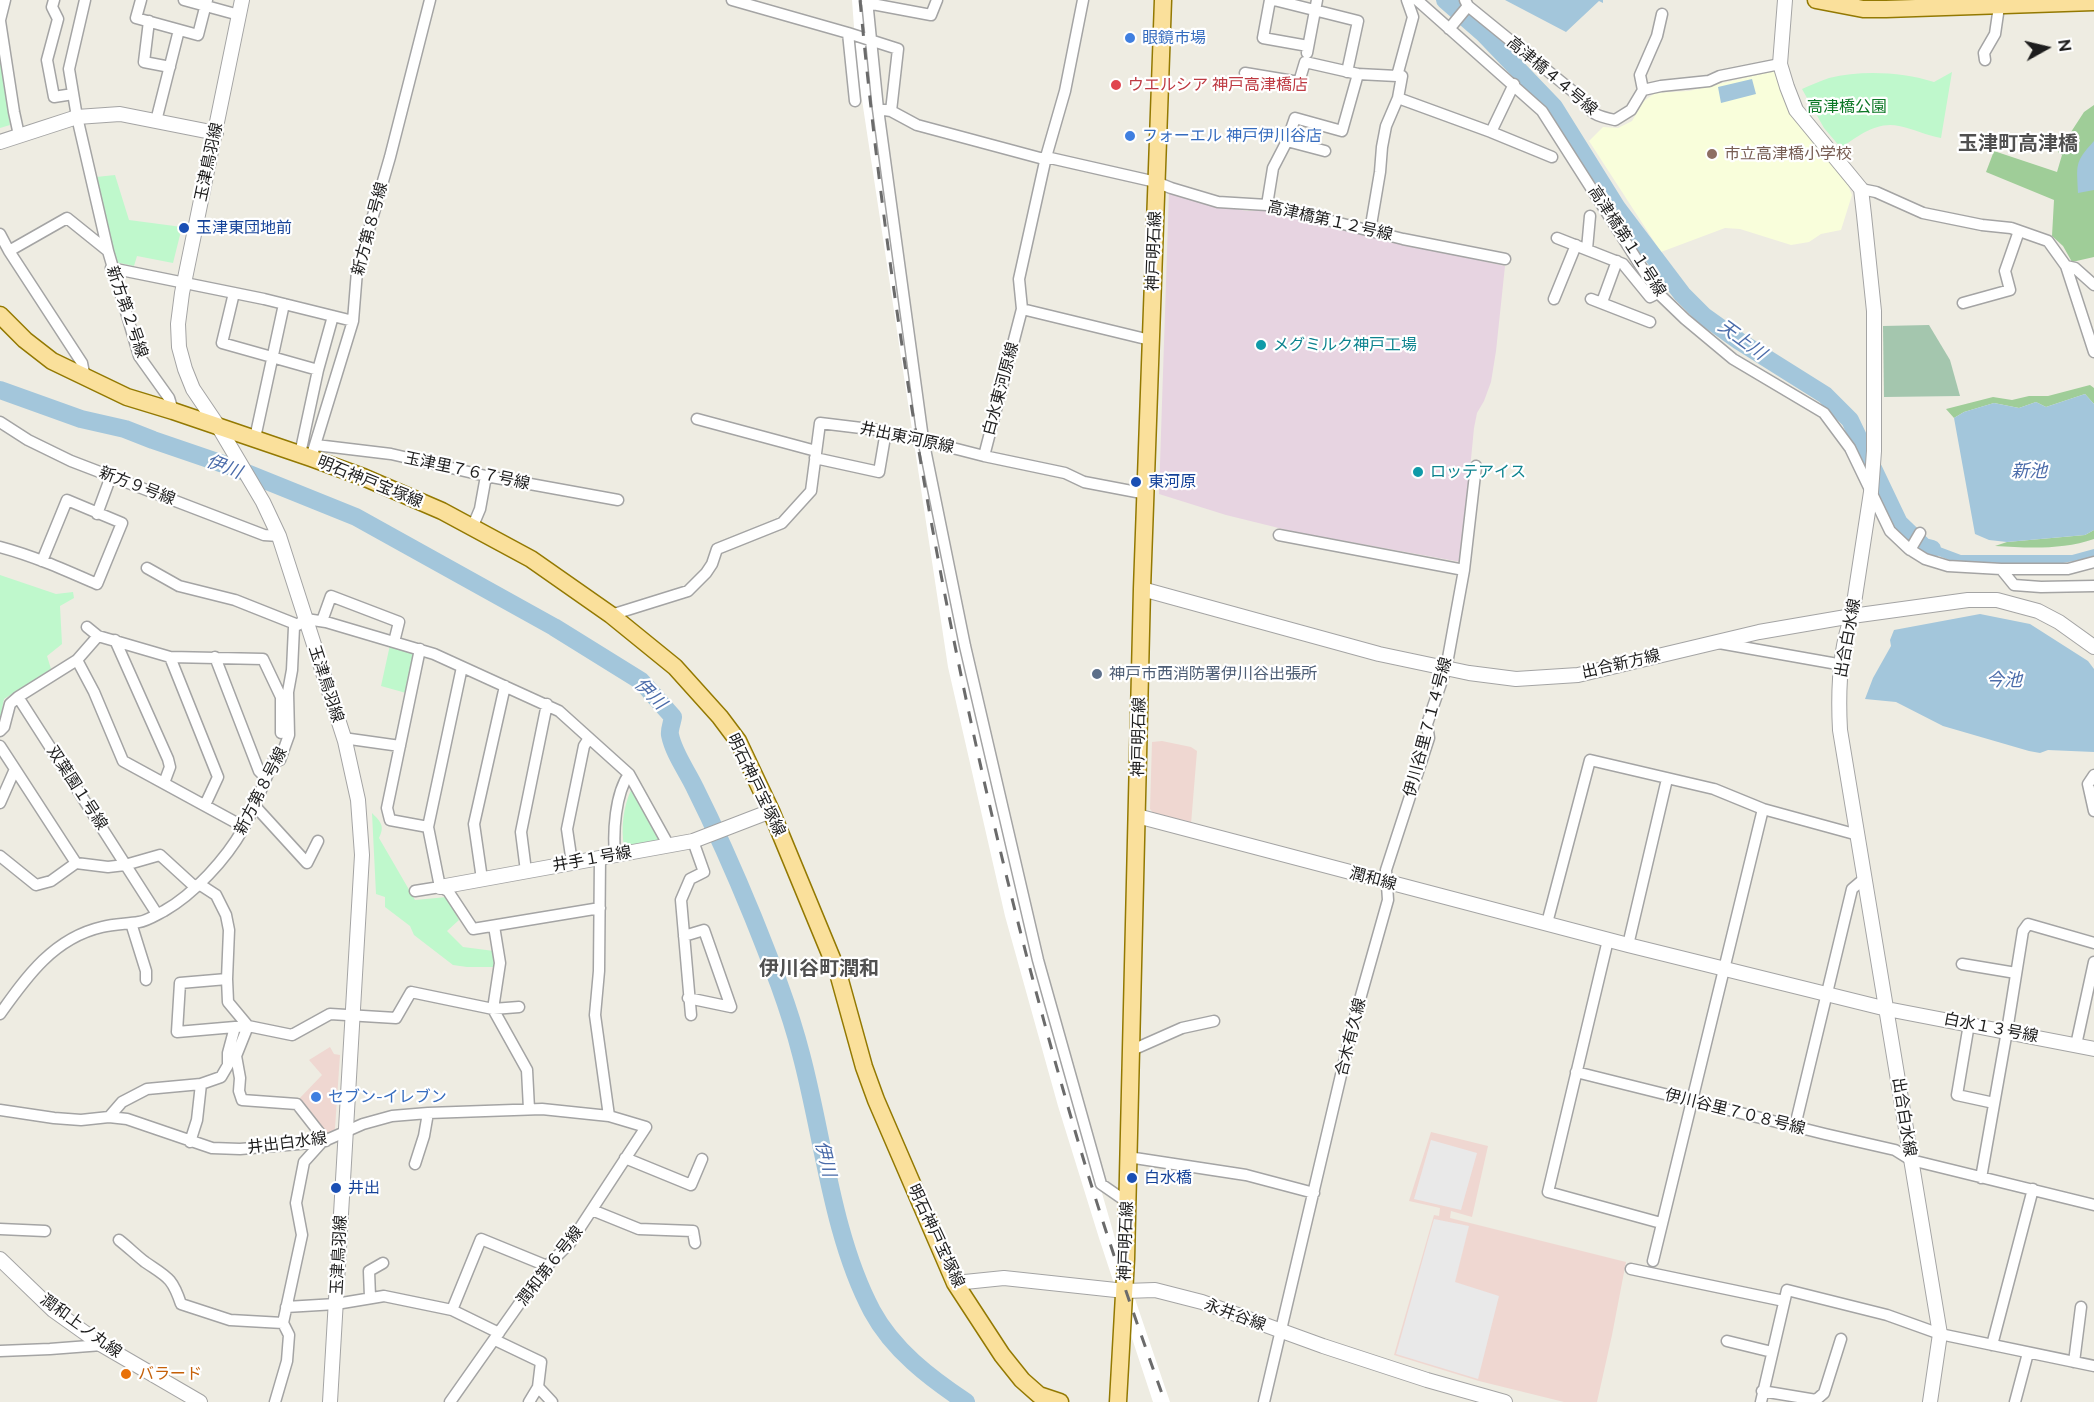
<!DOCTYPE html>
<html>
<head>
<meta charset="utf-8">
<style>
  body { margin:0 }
  #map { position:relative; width:2094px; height:1402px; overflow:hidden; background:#eeece2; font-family:Raleway,sans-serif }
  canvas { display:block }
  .north { position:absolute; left:2016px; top:18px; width:60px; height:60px; -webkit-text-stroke:4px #fff; paint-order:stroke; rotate:82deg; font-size:16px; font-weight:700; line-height:24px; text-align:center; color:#1d1d1d }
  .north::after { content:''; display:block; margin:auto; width:21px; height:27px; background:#1d1d1d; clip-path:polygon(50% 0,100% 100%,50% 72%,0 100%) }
</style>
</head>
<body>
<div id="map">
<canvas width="2094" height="1402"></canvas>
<div class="north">N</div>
</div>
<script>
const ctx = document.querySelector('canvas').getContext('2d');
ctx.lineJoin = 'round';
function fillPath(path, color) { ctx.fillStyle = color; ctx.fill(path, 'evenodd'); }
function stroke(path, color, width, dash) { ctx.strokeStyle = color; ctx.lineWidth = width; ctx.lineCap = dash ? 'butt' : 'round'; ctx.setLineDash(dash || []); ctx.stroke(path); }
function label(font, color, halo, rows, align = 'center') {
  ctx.font = font + ' Raleway,"Noto Sans JP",sans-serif'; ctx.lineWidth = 4.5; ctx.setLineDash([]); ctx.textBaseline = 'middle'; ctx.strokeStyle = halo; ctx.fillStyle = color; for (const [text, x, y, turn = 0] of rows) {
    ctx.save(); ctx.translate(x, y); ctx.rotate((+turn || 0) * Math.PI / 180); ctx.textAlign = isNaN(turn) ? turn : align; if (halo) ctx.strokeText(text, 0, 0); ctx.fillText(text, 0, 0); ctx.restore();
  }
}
fillPath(new Path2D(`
  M 1162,741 L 1191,747 L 1197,751 L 1191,824 L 1155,815 L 1150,809 L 1152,742 Z
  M 330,1047 L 334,1054 L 340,1055 L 335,1128 L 333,1133 L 328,1135 L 298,1100 L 322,1075 L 309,1060 Z
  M 1431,1132 L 1488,1146 L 1472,1217 L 1451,1211 L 1450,1218 L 1626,1262 L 1612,1335 L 1597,1402 L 1564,1402 L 1479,1381 L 1394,1355 L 1434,1215 L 1439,1216 L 1440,1208 L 1409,1201 Z`), '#efd7d1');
fillPath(new Path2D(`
  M 1169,191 L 1216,205 L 1247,211 L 1266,210 L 1359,232 L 1374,237 L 1505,266 L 1496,351 L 1491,382 L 1484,401 L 1477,413 L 1474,428 L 1461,562 L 1295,532 L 1226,515 L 1159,494 Z`), '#e7d4e1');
fillPath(new Path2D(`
  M 1774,71 L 1780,90 L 1786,101 L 1834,163 L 1847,183 L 1852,195 L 1841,230 L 1821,234 L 1809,242 L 1791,245 L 1740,229 L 1725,228 L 1661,252 L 1589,141 L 1603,127 L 1618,128 L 1632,121 L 1644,101 L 1655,93 L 1689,91 Z`), '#f9fedb');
fillPath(new Path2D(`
  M 2094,105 L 2094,257 L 2072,262 L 2063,246 L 2052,236 L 2054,200 L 1986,172 L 1994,151 L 2057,172 L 2062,155 L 2058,152 L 2084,112 Z
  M 2090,385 L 2094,388 L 2094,404 L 2085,394 L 2046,407 L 2036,402 L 2019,408 L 1994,403 L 1964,412 L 1954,418 L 1946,409 L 1993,397 L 2012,400 L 2029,396 L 2048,396 Z
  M 2094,530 L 2094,539 C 2062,550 2028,548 1995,546 L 2007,542 L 2085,535 Z`), '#9fcd98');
fillPath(new Path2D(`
  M 1929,325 L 1950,360 L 1960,396 L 1884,397 L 1883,326 Z`), '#a4c6ae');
fillPath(new Path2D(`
  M 0,58 L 10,125 L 0,128 Z
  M 1952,72 L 1941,138 C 1925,135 1914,129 1899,126 C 1877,121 1858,136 1841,148 L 1824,128 L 1802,89 C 1811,85 1820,81 1829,78 C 1862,70 1902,72 1934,82 Z
  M 115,175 L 129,220 L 182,227 L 173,263 L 137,256 L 134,266 L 115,262 L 96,177 Z
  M 0,575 L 56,594 L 73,592 L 74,598 L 60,606 L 62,644 L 47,656 L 51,669 L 4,699 L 0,719 Z
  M 390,645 L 414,653 L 406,693 L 381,686 Z
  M 631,790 L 660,838 L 659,842 L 624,847 C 621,828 623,808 631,790 Z
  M 372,813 C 381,822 385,826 379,838 L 415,900 L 447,897 L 459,920 L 447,931 L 463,947 L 494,951 L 495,967 L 467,967 L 453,965 L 414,935 L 410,926 L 385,907 L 385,897 L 376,894 Z`), '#bff8cc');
fillPath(new Path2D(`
  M 1431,1140 L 1477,1153 L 1461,1210 L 1414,1199 Z
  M 1434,1219 L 1469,1226 L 1455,1282 L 1499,1296 L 1478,1379 L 1396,1354 Z`), '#e9e9e9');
fillPath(new Path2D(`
  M 1505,0 L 1603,0 L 1603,3 L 1599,1 L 1566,32 Z
  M 1752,79 L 1756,94 L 1721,103 L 1718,87 Z
  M 2094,141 L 2094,190 L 2078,193 C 2077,164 2074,163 2094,141 Z
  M 2085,394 L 2094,404 L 2094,530 L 2085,535 L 2007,542 L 1989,540 L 1975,534 L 1954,418 L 1964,412 L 1994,403 L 2019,408 L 2036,402 L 2046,407 Z
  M 1920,539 L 1924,541 L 1926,539 L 1930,540 L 1929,543 L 1961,555 L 2072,555 L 2094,549 L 2094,557 L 2053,565 L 1996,563 L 1952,561 L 1915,547 Z
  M 1980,614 L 2030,624 L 2088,661 L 2094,669 L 2094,752 L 2048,750 L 2040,753 L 2029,751 L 1943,726 L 1896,702 L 1865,699 L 1873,678 L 1891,646 L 1890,640 L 1894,630 Z`), '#a3c6db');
fillPath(new Path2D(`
  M 852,0 L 872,0 L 888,204 L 964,663 L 1021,910 L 1118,1249 L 1170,1402 L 1153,1402 L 1151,1396 L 1099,1238 L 1058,1106 L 1005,916 L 948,667 L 857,67 Z`), '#fff');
stroke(new Path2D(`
  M 1445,0 L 1484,34 L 1554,107 L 1617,208 L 1682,294 L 1704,316 L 1739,341 L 1825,395 L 1850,420 L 1899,523 L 1924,547 L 1932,549
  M 0,390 L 81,419 L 125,429 L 153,440 L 232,467 L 356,517 L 554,627 L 641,681 L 673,717 C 672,723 669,730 670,735 C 674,754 687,771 695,788 C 716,830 735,873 753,917 C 771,962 789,1007 801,1054 C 823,1136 832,1236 872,1311 C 893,1350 930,1378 966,1402`), '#a3c6db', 18);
const minor = new Path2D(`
  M 54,0 L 52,7 L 58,19 L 47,60 L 54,97 L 73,94
  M 85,0 L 69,69 L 77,117 L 108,251
  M 141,0 L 136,18 L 198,35 L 207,0
  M 184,0 L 239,15
  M 732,0 L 848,33 L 855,101
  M 867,0 L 878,109 L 923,439 L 965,646 L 1038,960 L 1101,1184 L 1127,1202
  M 1083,0 L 1065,91 L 1046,157 L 1019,279 L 1022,309 L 984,456 L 1065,473 L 1084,482 L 1147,494
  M 1270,0 L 1263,38 L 1308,46
  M 1274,0 L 1358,21 L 1347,72
  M 1417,0 L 1542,111 L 1658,293 L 1685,319 L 1733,359 L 1824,413 L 1850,448 L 1890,531 L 1909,549 L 1925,559 L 1948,566 L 2001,569 L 2068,569 L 2094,562
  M 1465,0 L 1468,6 L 1581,98 C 1591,114 1596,116 1615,120 L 1631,110 L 1643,90 L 1661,86 L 1709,81 L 1720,76 L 1780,64
  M 867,3 L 931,15 L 937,0
  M 0,20 L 5,0
  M 0,21 L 14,112 L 19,135
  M 149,21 L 144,62 L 170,67
  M 1449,29 L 1468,6
  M 848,33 L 898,49 L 891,111
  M 1307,53 L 1317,0
  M 1985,60 L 1984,53 L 1995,34 L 2000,0
  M 1245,73 L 1299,82 L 1305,62 L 1358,74 L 1397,76
  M 1514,84 L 1491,132 L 1552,157
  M 1643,90 L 1640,75 L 1657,36 L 1662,14
  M 1398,98 L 1491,132
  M 878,109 L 891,111 L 917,125 L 1040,158 L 1046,157 L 1156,182 L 1171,188 L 1218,202 L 1267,205 L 1403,239 L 1505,259
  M 156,121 L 179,30
  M 1287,141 L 1325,151
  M 1861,189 L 1876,192 L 1923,213 L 1982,225 L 2011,228 L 2048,241 L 2066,266 L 2075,268 L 2094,285
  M 1267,205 L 1273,168 L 1287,141 L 1295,118 L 1342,131 L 1358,74
  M 1370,231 L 1380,172 L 1382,147 L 1386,126 L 1398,98 L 1402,76 L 1397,76 L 1413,17 L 1407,0
  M 0,234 L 9,251 L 82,363 L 85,378
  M 1557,238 L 1623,264 L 1650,297 L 1658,293
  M 1587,249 L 1590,216
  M 9,251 L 67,218 L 108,251 L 139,356 L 169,398 L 173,411
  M 2066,266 L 2094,352
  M 111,268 L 264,299 L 353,321
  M 234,293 L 222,343 L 318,370
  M 1554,299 L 1576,245
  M 1591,299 L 1650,322
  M 1602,302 L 1617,261
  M 1963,303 L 2010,290 L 2005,271 L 2019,231
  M 1022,309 L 1150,340
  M 697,419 L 816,451
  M 0,422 L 28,440 L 71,461 L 264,535 L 279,536
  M 255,438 L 284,304
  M 316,445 L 391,454 L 486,476 L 618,500
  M 300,454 L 318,370 L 333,316
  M 311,458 L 353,321 L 357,271 L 390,157 L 430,0
  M 815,458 L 879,472 L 886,431
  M 97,514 L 111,476
  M 472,528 L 480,509 L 486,476
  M 1279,535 L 1464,570
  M 0,547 C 34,556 65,570 97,584 L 122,523 L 67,500 L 42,561
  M 1910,550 L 1920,533
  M 147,568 L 179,586 L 235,600 L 298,625
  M 2001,569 L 2014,585 L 2041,587 L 2094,586
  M 611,615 L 688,591 L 706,573 L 712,564 L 717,549 L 782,523 L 811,491 L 820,423 L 886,431 L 984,456
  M 322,621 L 331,596 L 399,622 L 394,642
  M 87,627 L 98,636
  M 115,640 L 168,759 L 170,767 L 164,783
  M 1719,643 L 1843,665
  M 420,649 L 387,808 L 390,820 L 428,827
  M 170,657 L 218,777 L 205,805
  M 215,657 L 259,771 L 266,778
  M 77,660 L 94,692 L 123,761 L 244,827
  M 18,697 L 77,660 L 98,636 L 170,657 L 263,659 L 281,697 L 281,733
  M 0,731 L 4,727 L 10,704 L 18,697 L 157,914
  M 343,738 L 400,746
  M 0,746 L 15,769 L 0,803
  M 15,769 L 76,863
  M 2094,775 L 2088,784 L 2094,811
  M 254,805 L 307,863 L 318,841
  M 615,855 C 613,832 615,794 629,774
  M 0,856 L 36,885 L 51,881 L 76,863 L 108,867 L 125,865 L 160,855 L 195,887
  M 600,857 L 599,971 L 595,1015 L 609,1116
  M 572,863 L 567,829 L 584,746 L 589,738
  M 526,871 L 521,832 L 547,704
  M 482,879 L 474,824 L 505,686
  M 199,884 L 216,895 L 226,915 L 229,930 L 227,979 L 228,1002 L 248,1026 L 236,1056 L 240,1078 L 239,1091 L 242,1100 L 297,1104 L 326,1141
  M 440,887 L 428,827 L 462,667
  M 440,887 L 448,891 L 473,929 L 600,908
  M 415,891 L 440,887
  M 131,923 L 146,971 L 146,980
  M 1547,923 L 1590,760 L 1714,789 L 1763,809 L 1858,835
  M 494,926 L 500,963 L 493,1009 L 527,1070 L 529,1109
  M 684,936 L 704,930 L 731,1007 L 688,998
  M 1608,940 L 1548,1192 L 1661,1223
  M 1628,945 L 1667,779
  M 1962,964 L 2016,973
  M 227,979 L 180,983 L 177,1032 L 235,1027
  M 0,1014 C 27,976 54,938 102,927 C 114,924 127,924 139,922 C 147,921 156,915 164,911 C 194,894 226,859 243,829 C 255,808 263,784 273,762 L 280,760 L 289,735 L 288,692 L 292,670 L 294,627 L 306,619 L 326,622 L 434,654 L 559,711 L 629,774 L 669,846
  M 691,1015 L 681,900 L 690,879 L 704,872 L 693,841
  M 1969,1024 L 1957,1095 L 1994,1103
  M 2076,1045 L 2094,962
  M 1130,1051 L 1182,1028 L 1214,1021
  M 1576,1072 L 1825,1134 L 1895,1150 L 1911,1160 L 2094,1205
  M 0,1110 L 54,1118 L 81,1120 L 109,1117 L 127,1119 L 212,1148 L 240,1149 L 322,1142 L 363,1124 L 392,1116 L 428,1113 L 542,1109 L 609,1116 L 646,1127 L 570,1243 L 543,1270 L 450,1402
  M 109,1117 L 122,1102 L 147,1089 L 201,1084 L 221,1077 L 228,1065 L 228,1053 L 235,1027 L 248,1026 L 292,1035 L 330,1014 L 396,1018 L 411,992 L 493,1009 L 519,1007
  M 1795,1126 L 1852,889 L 1865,878
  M 190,1142 L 197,1120 L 201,1084
  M 1128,1157 L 1246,1175 L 1314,1193
  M 625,1158 L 691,1185 L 702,1159
  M 415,1164 L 424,1136 L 428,1113
  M 1981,1178 L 2007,1031 L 2023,931 L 2028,924 L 2094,943
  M 592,1210 L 639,1229 L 693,1231 L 695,1243
  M 0,1229 L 45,1231
  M 119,1240 C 128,1247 136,1255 145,1262 C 167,1277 172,1277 181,1304 L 230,1320 L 283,1323
  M 1653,1261 L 1763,809
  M 1631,1269 L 1784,1301
  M 370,1297 L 369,1271 L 383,1263
  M 286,1307 L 336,1304 L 384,1296 L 452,1310 L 499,1333
  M 452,1310 L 481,1239 L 547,1266
  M 495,1340 L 541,1362 L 538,1387 L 552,1402
  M 1727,1341 L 1772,1352
  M 1992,1345 L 2033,1189
  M 0,1351 L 50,1349 L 102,1345
  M 2074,1362 L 2081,1307
  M 1762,1391 L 1816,1400 L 1824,1393 L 1841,1339
  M 275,1402 L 287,1361 L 289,1335 L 283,1323 L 302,1235 L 296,1203 L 304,1162 L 322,1142
  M 529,1402 L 538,1387
  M 1264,1402 L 1353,1024 L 1388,900 L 1386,870 L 1429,738 L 1427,724 L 1446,669 L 1464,570 L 1476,466
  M 1761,1402 L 1787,1290 L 1887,1315 L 1940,1334 L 2094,1366
  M 2015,1402 L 2028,1353`);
const tertiary = new Path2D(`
  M 242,0 L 182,293 L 178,324 L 179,347 L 185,369 L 193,389 L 218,426 L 263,502 L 279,536 L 345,741 L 358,800 L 362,855 L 330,1402
  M 1785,0 L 1780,64 L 1787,87 L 1796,110 L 1861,189 L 1864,215 L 1874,311 L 1874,451 L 1871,492 L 1852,616 C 1839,651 1838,693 1840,730 L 1940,1334 L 1930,1402
  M 0,142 L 77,117 L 120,114 L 216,133
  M 1142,589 L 1379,654 L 1469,673 L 1516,679 L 1578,675 L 1759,632 L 1852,616 L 1968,600 L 1997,600 L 2038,611 L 2059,622 L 2094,647
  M 1137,816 L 1628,945 L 1887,1009 L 2094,1049
  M 440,887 L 693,841 L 771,811
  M 0,1259 L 53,1310 L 102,1345 L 200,1402
  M 955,1283 L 1004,1278 L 1125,1291 L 1155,1290 L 1202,1302 L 1323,1346 L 1427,1380 L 1505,1402`);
const primary = new Path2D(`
  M 1816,0 L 1863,9 L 1886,9 L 2094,2
  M 0,315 L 25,340 L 52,361 L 127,397 L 173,411 L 311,458 L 363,477 L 442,511 L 531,559 L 611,615 L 675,667 L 720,717 L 738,741 L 771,811 L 838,973 L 864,1067 L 876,1100 L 955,1283 L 1002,1355 L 1022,1380 L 1039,1395 L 1060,1402
  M 1118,1402 L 1126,1259 L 1142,589 L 1163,0`);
stroke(minor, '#a4a4a4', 13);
stroke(tertiary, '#a4a4a4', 16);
stroke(primary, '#937902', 19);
stroke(minor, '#fff', 10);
stroke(tertiary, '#fff', 14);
stroke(primary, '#fae09b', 16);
stroke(new Path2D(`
  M 860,0 C 896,386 968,769 1078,1141 C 1104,1229 1134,1316 1165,1402`), '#6b6b6b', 3, [12, 12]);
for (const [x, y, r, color] of [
  [1130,38,6,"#3f7fe0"],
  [1116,85,6,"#e0444e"],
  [1130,136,6,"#3f7fe0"],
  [1712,154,6,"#8d6e63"],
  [184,228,6,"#1a4fb4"],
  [1261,345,6,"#0f9aa8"],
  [1418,472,6,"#0f9aa8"],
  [1136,482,6,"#1a4fb4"],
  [1097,674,6,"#5c6f8a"],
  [316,1097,6,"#3f7fe0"],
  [1132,1178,6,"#1a4fb4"],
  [336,1188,6,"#1a4fb4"],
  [126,1374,6,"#e8710a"]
]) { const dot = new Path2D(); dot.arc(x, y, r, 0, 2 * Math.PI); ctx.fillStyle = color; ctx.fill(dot); stroke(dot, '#fff', 2); }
label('16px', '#366cbe', '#fff', [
  ["眼鏡市場",1142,38],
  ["フォーエル 神戸伊川谷店",1142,136],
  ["セブン-イレブン",328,1097]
], 'left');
label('16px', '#1d1d1d', '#fff', [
  ["高津橋４４号線",1552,76,40],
  ["玉津鳥羽線",209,162,-78],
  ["高津橋第１２号線",1330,221,13],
  ["新方第８号線",370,229,-75],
  ["高津橋第１１号線",1627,241,57],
  ["神戸明石線",1154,251,-88],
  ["新方第２号線",127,312,71],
  ["白水東河原線",1001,389,-75],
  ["井出東河原線",907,438,12],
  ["玉津里７６７号線",467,471,12],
  ["明石神戸宝塚線",370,482,22],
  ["新方９号線",137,486,21],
  ["出合白水線",1848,638,-80],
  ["出合新方線",1621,664,-13],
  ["玉津鳥羽線",326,684,72],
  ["伊川谷里７１４号線",1428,727,-75],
  ["神戸明石線",1139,737,-89],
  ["明石神戸宝塚線",756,785,64],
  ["双葉園１号線",77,788,57],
  ["新方第８号線",261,791,-63],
  ["井手１号線",592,859,-10],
  ["潤和線",1373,879,15],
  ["白水１３号線",1991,1028,11],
  ["合木有久線",1351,1037,-76],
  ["伊川谷里７０８号線",1735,1112,14],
  ["出合白水線",1904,1117,81],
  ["井出白水線",287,1143,-7],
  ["明石神戸宝塚線",936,1236,65],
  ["神戸明石線",1126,1241,-88],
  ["玉津鳥羽線",339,1255,-87],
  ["潤和第６号線",550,1266,-52],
  ["永井谷線",1235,1315,20],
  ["潤和上ノ丸線",81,1326,36]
]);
label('16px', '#be3a42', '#fff', [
  ["ウエルシア 神戸高津橋店",1128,85]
], 'left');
label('16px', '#0d7826', '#fff', [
  ["高津橋公園",1847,107]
]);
label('16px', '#785e54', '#fff', [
  ["市立高津橋小学校",1724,154]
], 'left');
label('16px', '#164399', '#fff', [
  ["玉津東団地前",196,228],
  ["東河原",1148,482],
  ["白水橋",1144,1178],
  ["井出",348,1188]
], 'left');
label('16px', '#0d838f', '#fff', [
  ["メグミルク神戸工場",1273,345],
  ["ロッテアイス",1430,472]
], 'left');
label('16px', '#4e5e75', '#fff', [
  ["神戸市西消防署伊川谷出張所",1109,674]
], 'left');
label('16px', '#c56008', '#fff', [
  ["バラード",138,1374]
], 'left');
label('italic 18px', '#4b6caa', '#fff', [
  ["天上川",1742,340,36],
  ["伊川",224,467,21],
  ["新池",2029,472],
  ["今池",2004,681],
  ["伊川",650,694,45],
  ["伊川",825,1159,76]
]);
label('bold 20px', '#505050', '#fff', [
  ["玉津町高津橋",2018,144],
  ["伊川谷町潤和",819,969]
]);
</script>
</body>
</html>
